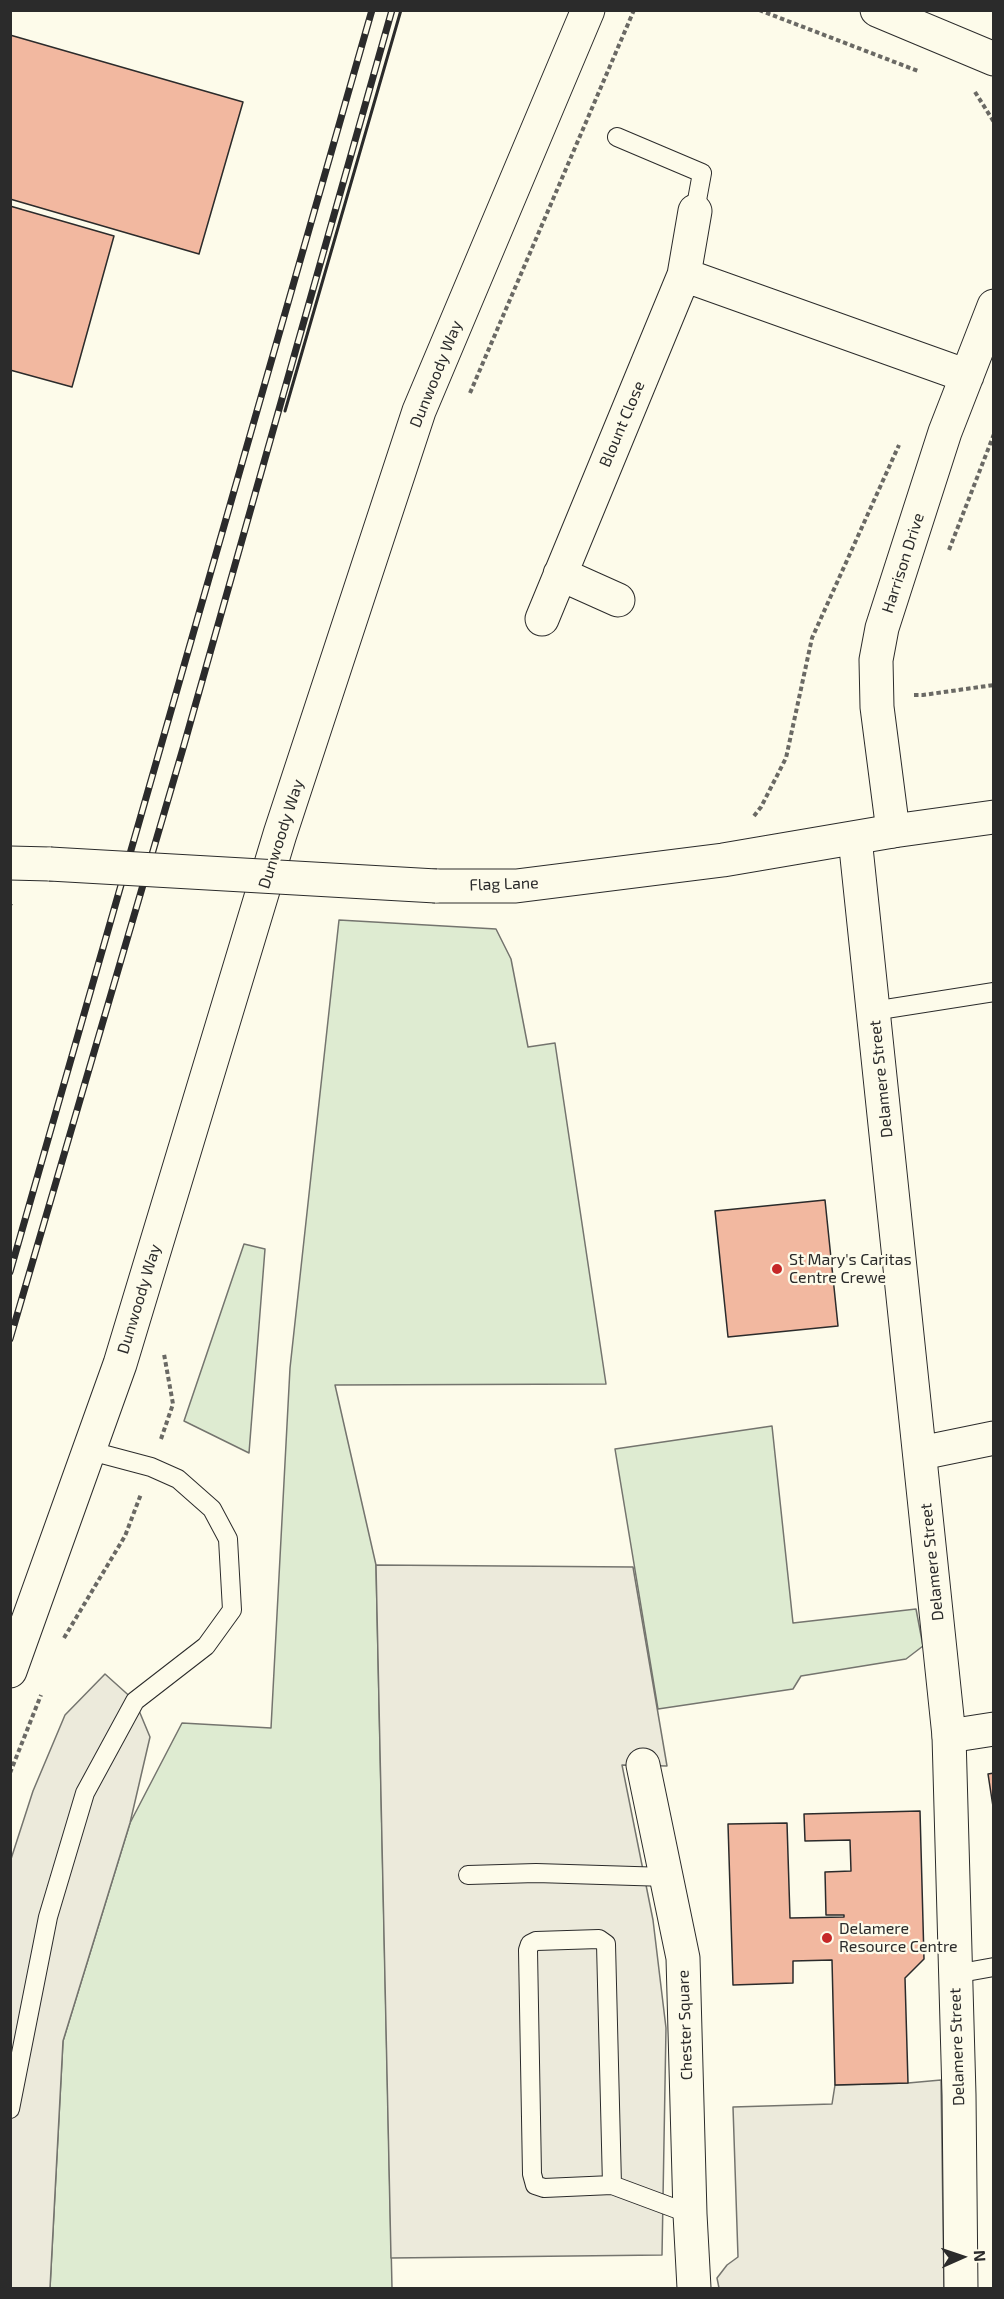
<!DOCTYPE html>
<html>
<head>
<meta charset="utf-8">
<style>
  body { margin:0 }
  #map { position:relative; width:1004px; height:2299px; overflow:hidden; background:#fdfbea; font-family:"Exo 2",sans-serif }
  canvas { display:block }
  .frame { position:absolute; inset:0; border:12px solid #2b2b2b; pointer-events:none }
  .north { position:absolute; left:932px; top:2227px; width:60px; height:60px; -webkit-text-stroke:4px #fdfbea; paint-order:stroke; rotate:87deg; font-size:16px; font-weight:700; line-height:24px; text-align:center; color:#2b2b2b }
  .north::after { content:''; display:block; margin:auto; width:21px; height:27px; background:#2b2b2b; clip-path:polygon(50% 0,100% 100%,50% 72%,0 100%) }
</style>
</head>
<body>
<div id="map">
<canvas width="1004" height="2299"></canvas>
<div class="frame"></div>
<div class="north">N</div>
</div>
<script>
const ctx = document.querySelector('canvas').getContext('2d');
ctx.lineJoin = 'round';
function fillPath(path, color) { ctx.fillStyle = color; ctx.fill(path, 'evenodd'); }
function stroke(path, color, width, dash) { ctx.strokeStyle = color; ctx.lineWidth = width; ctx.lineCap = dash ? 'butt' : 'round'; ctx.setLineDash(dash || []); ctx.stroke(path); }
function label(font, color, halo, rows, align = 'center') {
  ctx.font = font + ' "Exo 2",sans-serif'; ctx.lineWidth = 4.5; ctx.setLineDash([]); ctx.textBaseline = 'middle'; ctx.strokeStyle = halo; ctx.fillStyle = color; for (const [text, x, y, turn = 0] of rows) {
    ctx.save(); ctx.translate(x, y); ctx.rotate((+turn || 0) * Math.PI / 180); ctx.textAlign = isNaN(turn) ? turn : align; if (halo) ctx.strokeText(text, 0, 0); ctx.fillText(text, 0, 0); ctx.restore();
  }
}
const green = new Path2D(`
  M 339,920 L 496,929 L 511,959 L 528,1047 L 555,1043 L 606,1384 L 335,1385 L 376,1565 L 392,2288 L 50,2288 L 63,2041 L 130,1823 L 182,1723 L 271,1728 L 290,1368 Z
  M 244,1244 L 265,1249 L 249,1453 L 184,1421 Z
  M 772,1426 L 793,1623 L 916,1609 L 923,1646 L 906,1659 L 801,1676 L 793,1689 L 658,1709 L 615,1449 Z`);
fillPath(green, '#deebd1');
stroke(green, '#74746e', 1.5);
const parking = new Path2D(`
  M 376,1565 L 633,1567 L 667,1766 L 622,1765 L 653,1920 L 666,2028 L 662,2255 L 391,2258 Z
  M 105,1674 L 135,1701 L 150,1737 L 130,1823 L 63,2041 L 50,2288 L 11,2288 L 11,1859 L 33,1791 L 65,1715 Z
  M 941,2080 L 944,2288 L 719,2288 L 717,2278 L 727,2265 L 738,2257 L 733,2107 L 832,2104 L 835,2085 L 908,2083 Z`);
fillPath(parking, '#eceadb');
stroke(parking, '#74746e', 1.5);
const building = new Path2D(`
  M 10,35 L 243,102 L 199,254 L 10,199 Z
  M 10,206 L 114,236 L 72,387 L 10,370 Z
  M 825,1200 L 838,1326 L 728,1337 L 715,1211 Z
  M 994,1773 L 994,1813 L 988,1774 Z
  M 920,1811 L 924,1959 L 905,1978 L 908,2083 L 835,2085 L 832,1960 L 793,1961 L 793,1983 L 733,1985 L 728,1824 L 787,1823 L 790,1918 L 844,1917 L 844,1915 L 826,1915 L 825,1872 L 851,1871 L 850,1840 L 805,1841 L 804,1814 Z`);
fillPath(building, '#f2b8a0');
stroke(building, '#2b2b2b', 1.5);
const lane = new Path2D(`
  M 617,137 L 702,173 L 695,211
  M 873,1011 L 994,992
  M 468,1875 L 536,1873 L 667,1877
  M 955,1974 L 994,1967
  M 10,2109 L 48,1917 L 85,1793 L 135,1701 L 206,1646 L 232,1610 L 228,1539 L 212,1509 L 178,1479 L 151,1467 L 87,1450
  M 612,2185 L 606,1944 L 599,1939 L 536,1941 L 530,1944 L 528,1950 L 532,2174 L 535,2185 L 544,2188 L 612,2185 L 690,2214`);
const street = new Path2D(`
  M 877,10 L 994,59
  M 684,275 L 695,211
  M 560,574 L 618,600
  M 542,619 L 684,275 L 967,376
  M 893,831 L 877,707 L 876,660 L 882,628 L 945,432 L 994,306
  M 921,1453 L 994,1438
  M 949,1736 L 994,1729
  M 643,1765 L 683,1958 L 690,2214 L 694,2288`);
const secondary = new Path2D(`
  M 855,838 L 949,1736 L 959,2095 L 961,2288
  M 10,863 L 50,864
  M 436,886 L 516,886 L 723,860 L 893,831 L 994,817`);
const primary = new Path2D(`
  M 10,1671 L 120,1364 L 280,834 L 419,411 L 588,10`);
stroke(lane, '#2b2b2b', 20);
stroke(street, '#2b2b2b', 35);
stroke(secondary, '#2b2b2b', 35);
stroke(primary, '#2b2b2b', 35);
stroke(new Path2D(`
  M 759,10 L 918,71
  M 975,92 L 994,122
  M 470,393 L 634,10
  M 949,550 L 994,434
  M 914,695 L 923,695 L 994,685
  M 754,816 L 761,807 L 786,758 L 812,638 L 899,445
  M 161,1439 L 173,1404 L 164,1354
  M 64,1638 L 125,1536 L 141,1494
  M 10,1773 L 41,1695`), '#6a6964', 4, [4.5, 3]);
stroke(lane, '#fdfbea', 18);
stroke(street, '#fdfbea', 33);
stroke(secondary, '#fdfbea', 33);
stroke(primary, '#fdfbea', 33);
const rail = new Path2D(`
  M 10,1272 L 372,10
  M 10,1339 L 184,745 L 392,10`);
stroke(rail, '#2b2b2b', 7);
stroke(rail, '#fdfbea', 4.5, [14]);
const secondaryBridge = new Path2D(`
  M 50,864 L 436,886`);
stroke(secondaryBridge, '#2b2b2b', 35, []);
stroke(secondaryBridge, '#fdfbea', 33);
stroke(new Path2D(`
  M 10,908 L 12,904`), '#2b2b2b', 1.5, [8, 3]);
stroke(new Path2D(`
  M 285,411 L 401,10`), '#2b2b2b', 3);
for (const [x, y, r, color] of [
  [777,1269,6,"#c62828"],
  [827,1938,6,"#c62828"]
]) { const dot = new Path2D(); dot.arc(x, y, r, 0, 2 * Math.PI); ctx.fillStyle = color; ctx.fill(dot); stroke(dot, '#fdfbea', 2); }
label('16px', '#2b2b2b', '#fdfbea', [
  ["Dunwoody Way",436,374,-68],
  ["Blount Close",622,424,-67],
  ["Harrison Drive",903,563,-72],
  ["Dunwoody Way",281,834,-72],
  ["Flag Lane",504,884,-2],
  ["Delamere Street",881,1079,-96],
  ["Dunwoody Way",139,1299,-73],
  ["Delamere Street",932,1562,-96],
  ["Chester Square",685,2025,-92],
  ["Delamere Street",957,2047,-92]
]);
label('16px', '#2b2b2b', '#fdfbea', [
  ["St Mary's Caritas",789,1260],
  ["Centre Crewe",789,1278],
  ["Delamere",839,1929],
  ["Resource Centre",839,1947]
], 'left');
</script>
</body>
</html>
